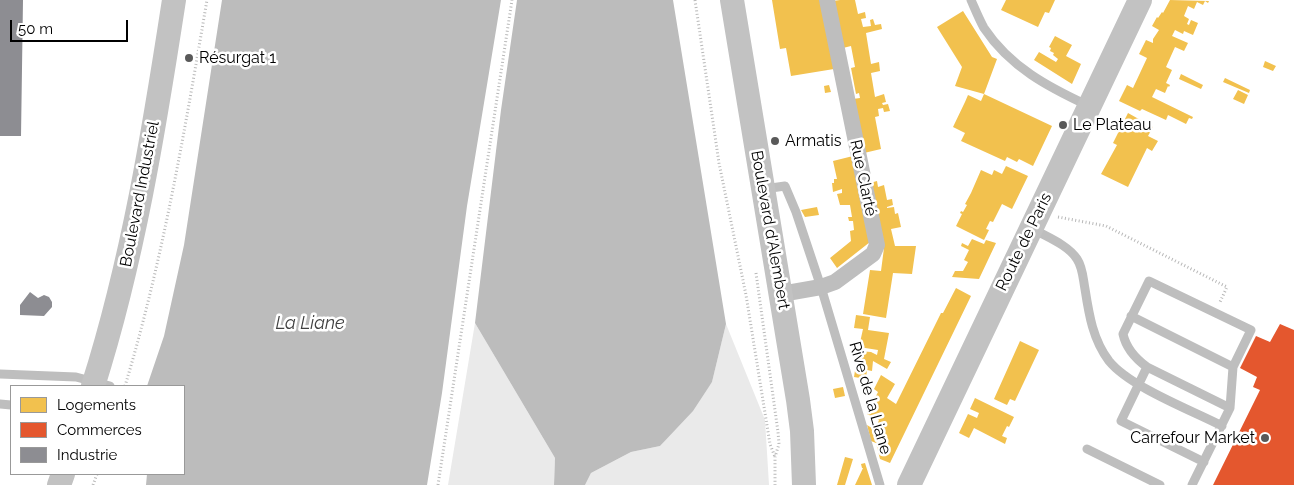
<!DOCTYPE html>
<html>
<head>
<meta charset="utf-8">
<style>
  body { margin:0 }
  #map { position:relative; width:1294px; height:485px; overflow:hidden; background:#fff; font-family:Raleway,sans-serif }
  canvas { display:block }
  .legend { position:absolute; left:10px; top:385px; width:175px; height:90px; box-sizing:border-box; background:#fff; border:1px solid #999; margin:0; padding:6px 9px; list-style:none; font-size:15px; color:#000 }
  .legend li { display:flex; align-items:center; gap:10px; height:25px }
  .legend b { width:25px; border:1px solid #999 }
  .scale { position:absolute; left:10px; top:20px; width:118px; height:22px; box-sizing:border-box; border:2px solid #000; border-top:0; padding-left:6px; font-size:15px; line-height:18px; white-space:nowrap; color:#000; -webkit-text-stroke:4px #fff; paint-order:stroke }
</style>
</head>
<body>
<div id="map">
<canvas width="1294" height="485"></canvas>
<ul class="legend">
<li><b style="height:14px;background:#f2c14e"></b>Logements</li>
<li><b style="height:14px;background:#e4572e"></b>Commerces</li>
<li><b style="height:14px;background:#8d8d92"></b>Industrie</li>
</ul>
<div class="scale">50 m</div>
</div>
<script>
const ctx = document.querySelector('canvas').getContext('2d');
ctx.lineJoin = 'round';
function fillPath(path, color) { ctx.fillStyle = color; ctx.fill(path, 'evenodd'); }
function stroke(path, color, width, dash) { ctx.strokeStyle = color; ctx.lineWidth = width; ctx.lineCap = dash ? 'butt' : 'round'; ctx.setLineDash(dash || []); ctx.stroke(path); }
function label(font, color, halo, rows, align = 'center') {
  ctx.font = font + ' Raleway,sans-serif'; ctx.lineWidth = 5; ctx.setLineDash([]); ctx.textBaseline = 'middle'; ctx.strokeStyle = halo; ctx.fillStyle = color; for (const [text, x, y, turn = 0] of rows) {
    ctx.save(); ctx.translate(x, y); ctx.rotate((+turn || 0) * Math.PI / 180); ctx.textAlign = isNaN(turn) ? turn : align; if (halo) ctx.strokeText(text, 0, 0); ctx.fillText(text, 0, 0); ctx.restore();
  }
}
fillPath(new Path2D(`
  M 475,323 L 555,458 L 554,485 L 448,485 Z
  M 726,324 L 765,420 L 769,485 L 585,485 L 591,473 L 631,452 L 660,446 L 712,382 Z`), '#eaeaea');
fillPath(new Path2D(`
  M 222,0 L 501,0 L 467,206 L 442,393 L 427,485 L 146,485 L 147,474 L 184,474 L 184,386 L 147,386 L 164,336 L 184,245 Z
  M 517,0 L 673,0 L 726,324 L 712,382 L 693,411 L 660,446 L 631,452 L 591,473 L 585,485 L 554,485 L 555,458 L 475,323 L 501,110 Z`), '#bcbcbc');
fillPath(new Path2D(`
  M 772,0 L 820,0 L 834,69 L 791,76 L 786,48 L 780,49 Z
  M 840,0 L 855,0 L 858,14 L 865,12 L 866,18 L 861,19 L 863,27 L 871,26 L 870,20 L 873,19 L 875,25 L 881,24 L 882,29 L 866,33 L 871,64 L 879,62 L 880,71 L 871,73 L 875,97 L 884,94 L 886,102 L 882,103 L 883,105 L 888,104 L 890,111 L 884,112 L 883,108 L 878,109 L 879,116 L 875,117 L 881,149 L 864,153 L 853,99 L 860,98 L 859,93 L 856,94 L 851,68 L 855,67 L 851,46 L 843,48 L 833,1 Z
  M 1006,0 L 1055,0 L 1049,13 L 1045,12 L 1038,27 L 1001,10 Z
  M 1170,0 L 1209,1 L 1208,3 L 1205,1 L 1203,5 L 1197,2 L 1194,9 L 1188,6 L 1184,16 L 1189,19 L 1187,24 L 1189,25 L 1191,20 L 1198,23 L 1193,35 L 1184,31 L 1183,34 L 1175,30 L 1172,36 L 1188,43 L 1184,51 L 1175,47 L 1166,67 L 1172,70 L 1166,83 L 1170,85 L 1169,87 L 1168,86 L 1165,93 L 1156,89 L 1152,97 L 1193,117 L 1192,119 L 1189,118 L 1186,124 L 1168,115 L 1166,120 L 1142,109 L 1140,111 L 1119,101 L 1127,85 L 1133,88 L 1147,58 L 1139,54 L 1146,40 L 1153,43 L 1153,39 L 1159,30 L 1152,26 L 1157,17 L 1158,18 L 1162,12 L 1163,13 Z
  M 963,11 L 992,57 L 997,59 L 984,94 L 955,86 L 962,67 L 937,27 Z
  M 1055,36 L 1072,45 L 1066,56 L 1081,64 L 1072,84 L 1034,60 L 1039,52 L 1056,62 L 1058,59 L 1053,55 L 1054,53 L 1050,51 L 1051,48 L 1049,47 Z
  M 1265,61 L 1276,66 L 1273,71 L 1263,67 Z
  M 1181,74 L 1203,85 L 1201,89 L 1179,79 Z
  M 1225,78 L 1250,90 L 1249,93 L 1223,82 Z
  M 829,85 L 831,92 L 825,93 L 824,86 Z
  M 1238,90 L 1248,95 L 1244,104 L 1233,99 Z
  M 984,94 L 1052,126 L 1033,166 L 1019,159 L 1017,162 L 1007,157 L 1005,161 L 961,141 L 965,133 L 953,127 L 965,102 L 968,95 L 981,101 Z
  M 1128,113 L 1153,127 L 1148,136 L 1158,141 L 1152,151 L 1147,148 L 1128,187 L 1101,174 L 1117,145 L 1113,143 Z
  M 853,156 L 870,242 L 837,268 L 830,258 L 851,241 L 850,231 L 854,230 L 853,221 L 849,221 L 848,217 L 852,217 L 850,205 L 840,205 L 837,194 L 842,193 L 842,189 L 833,192 L 832,183 L 834,183 L 834,179 L 837,179 L 833,161 Z
  M 1006,166 L 1028,176 L 1012,209 L 1002,204 L 993,222 L 990,221 L 986,229 L 989,230 L 984,240 L 956,226 L 962,214 L 960,213 L 961,211 L 963,212 L 967,205 L 965,204 L 971,193 L 981,170 L 992,175 L 994,170 L 1002,174 Z
  M 877,181 L 878,187 L 884,185 L 887,200 L 892,199 L 893,205 L 887,207 L 887,208 L 894,207 L 895,214 L 898,213 L 901,227 L 891,229 L 895,246 L 916,246 L 912,274 L 893,273 L 886,318 L 863,314 L 870,270 L 881,271 L 884,248 L 870,183 Z
  M 817,207 L 819,215 L 805,217 L 801,210 Z
  M 972,239 L 984,244 L 986,240 L 996,243 L 979,279 L 952,277 L 955,271 L 963,271 L 968,262 L 964,260 L 969,250 L 961,246 L 962,243 L 968,246 Z
  M 956,288 L 971,296 L 890,463 L 880,459 L 876,443 L 871,441 L 867,425 L 875,430 L 879,420 L 867,414 L 878,392 L 874,389 L 881,375 L 895,384 L 887,398 L 896,404 L 941,313 L 943,313 Z
  M 856,315 L 870,317 L 868,330 L 889,333 L 884,359 L 891,362 L 887,369 L 873,361 L 872,371 L 867,370 L 866,379 L 854,377 L 858,351 L 871,352 L 877,355 L 878,350 L 859,347 L 863,329 L 854,328 Z
  M 1020,341 L 1039,350 L 1015,401 L 1010,399 L 1007,405 L 994,399 Z
  M 843,387 L 845,396 L 835,398 L 833,389 Z
  M 975,398 L 1014,417 L 1009,427 L 1007,426 L 1002,436 L 1007,438 L 1005,444 L 974,428 L 969,438 L 959,433 L 968,414 L 977,418 L 979,413 L 970,409 Z
  M 845,457 L 853,459 L 845,485 L 837,485 Z
  M 865,463 L 872,485 L 855,485 L 863,468 L 862,468 L 861,464 Z`), '#f2c14e');
fillPath(new Path2D(`
  M 1280,324 L 1294,330 L 1294,485 L 1213,485 L 1260,390 L 1253,387 L 1257,377 L 1240,368 L 1256,336 L 1270,342 Z`), '#e4572e');
fillPath(new Path2D(`
  M 0,0 L 23,0 L 21,136 L 0,136 Z
  M 30,292 L 38,298 L 44,295 L 49,297 L 52,302 L 52,307 L 44,316 L 20,315 L 20,305 Z`), '#8d8d92');
stroke(new Path2D(`
  M 695,0 L 719,163 L 746,295 L 770,444 L 775,457
  M 1058,217 L 1106,226 L 1227,287 L 1220,302
  M 756,273 L 778,432 L 779,444 L 775,457 L 775,485
  M 125,386 C 163,260 185,129 207,0
  M 93,485 L 97,474
  M 438,485 L 512,0`), '#b8b8b8', 3, [1, 2.5]);
stroke(new Path2D(`
  M 971,0 C 975,9 979,19 984,28 C 1010,67 1048,87 1089,106
  M 764,189 L 785,186 L 796,212 L 821,287 L 880,485
  M 1033,229 C 1047,237 1068,245 1077,259 C 1083,268 1083,279 1085,289 C 1089,315 1093,340 1109,361 C 1130,387 1191,410 1222,426
  M 1131,316 L 1233,367
  M 1147,367 C 1136,359 1126,348 1123,334 L 1149,281 L 1251,330 L 1233,367 L 1230,408 L 1192,485
  M 0,374 L 76,377 L 110,386
  M 0,404 L 11,405
  M 1087,449 L 1160,485
  M 1204,462 L 1121,421 L 1147,367 L 1230,408`), '#bebebe', 9);
stroke(new Path2D(`
  M 781,294 L 821,287 L 835,282 L 873,254 L 877,245 L 827,0`), '#bebebe', 16);
stroke(new Path2D(`
  M 732,0 L 798,400 L 802,431 L 804,485
  M 93,386 C 133,260 154,130 174,0
  M 59,485 L 63,474
  M 909,485 L 1140,0`), '#c2c2c2', 24);
for (const [x, y, r, color] of [
  [189,58,5,"#595959"],
  [1063,125,5,"#595959"],
  [775,141,5,"#595959"],
  [1265,438,5,"#595959"]
]) { const dot = new Path2D(); dot.arc(x, y, r, 0, 2 * Math.PI); ctx.fillStyle = color; ctx.fill(dot); stroke(dot, '#fff', 2); }
label('16px', '#000', '#fff', [
  ["Résurgat 1",199,58],
  ["Le Plateau",1073,125],
  ["Armatis",785,141],
  ["Carrefour Market",1255,438,"right"]
], 'left');
label('16px', '#000', '#fff', [
  ["Rue Clarté",863,178,78],
  ["Boulevard Industriel",140,194,-79],
  ["Boulevard d'Alembert",770,230,80],
  ["Route de Paris",1024,242,-64],
  ["Rive de la Liane",870,398,74]
]);
label('italic 18px', '#414141', '#fff', [
  ["La Liane",310,324]
]);
</script>
</body>
</html>
